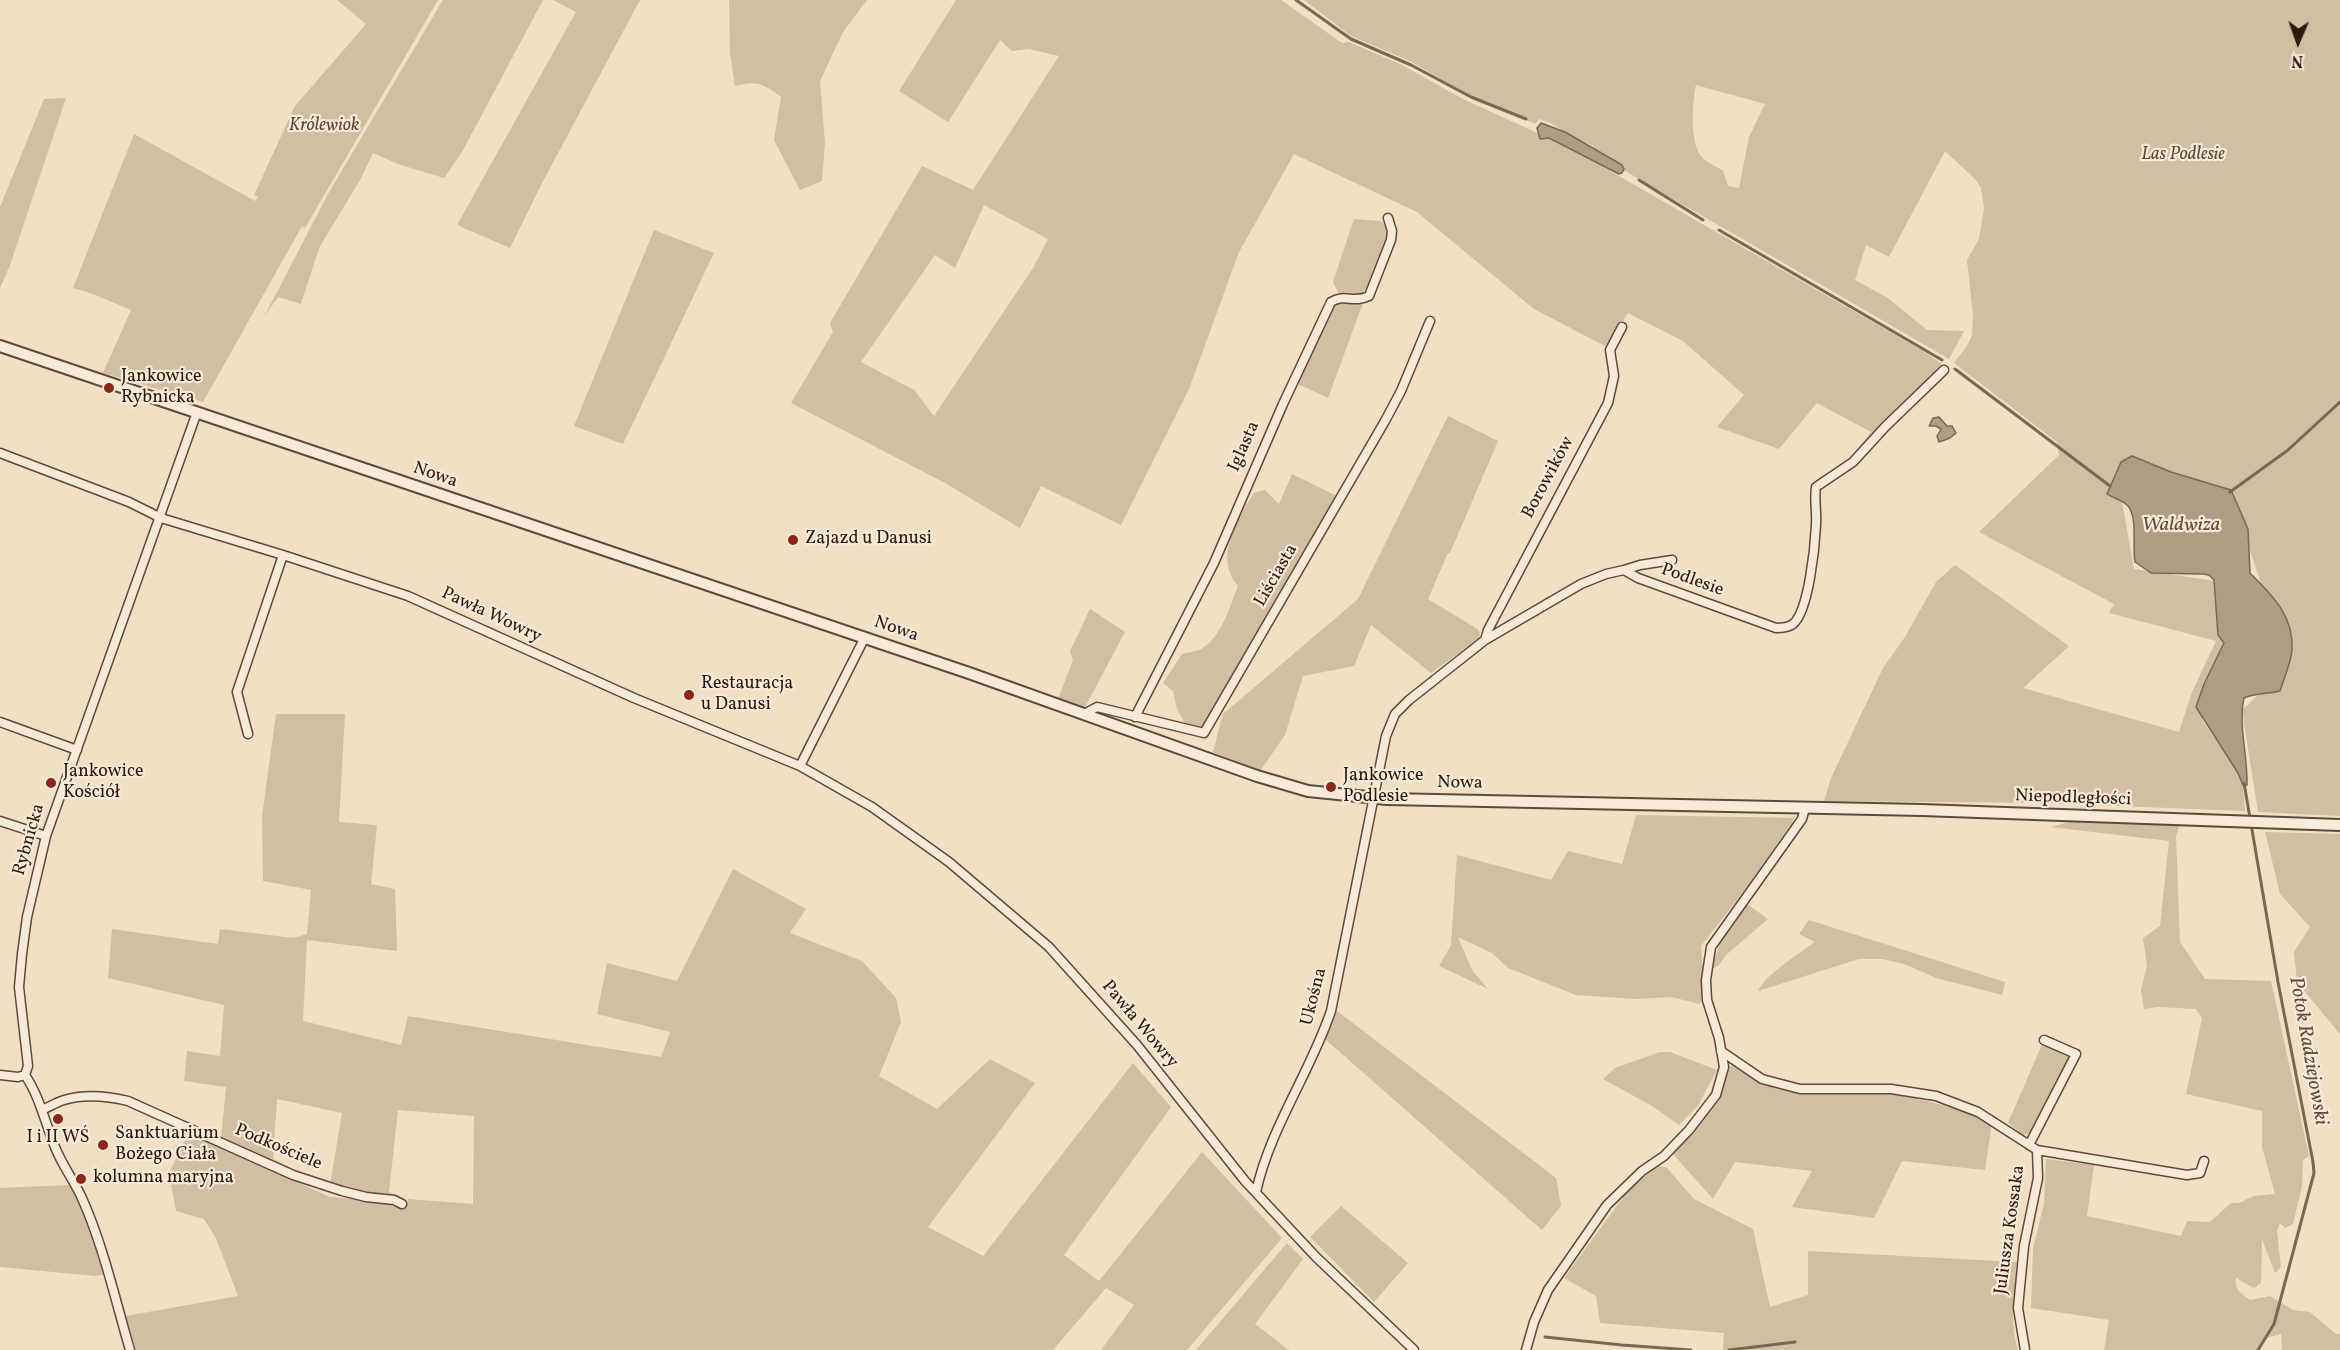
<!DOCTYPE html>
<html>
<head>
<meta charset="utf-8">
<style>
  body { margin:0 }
  #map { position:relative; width:2340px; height:1350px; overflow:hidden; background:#f3dfc3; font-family:Vollkorn,serif }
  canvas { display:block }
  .north { position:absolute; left:2268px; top:12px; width:60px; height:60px; -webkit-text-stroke:4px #f7ead8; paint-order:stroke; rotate:182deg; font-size:16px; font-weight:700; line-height:24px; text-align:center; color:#291a09 }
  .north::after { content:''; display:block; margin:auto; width:21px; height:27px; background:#291a09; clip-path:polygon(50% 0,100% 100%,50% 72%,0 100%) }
</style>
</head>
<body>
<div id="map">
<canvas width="2340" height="1350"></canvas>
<div class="north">N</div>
</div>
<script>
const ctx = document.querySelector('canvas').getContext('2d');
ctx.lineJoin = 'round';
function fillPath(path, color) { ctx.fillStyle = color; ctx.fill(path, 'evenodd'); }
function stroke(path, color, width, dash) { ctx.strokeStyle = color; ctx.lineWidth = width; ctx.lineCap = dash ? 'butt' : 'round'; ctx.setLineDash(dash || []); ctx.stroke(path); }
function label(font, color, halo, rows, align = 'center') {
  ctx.font = font + ' Vollkorn,serif'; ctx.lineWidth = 4.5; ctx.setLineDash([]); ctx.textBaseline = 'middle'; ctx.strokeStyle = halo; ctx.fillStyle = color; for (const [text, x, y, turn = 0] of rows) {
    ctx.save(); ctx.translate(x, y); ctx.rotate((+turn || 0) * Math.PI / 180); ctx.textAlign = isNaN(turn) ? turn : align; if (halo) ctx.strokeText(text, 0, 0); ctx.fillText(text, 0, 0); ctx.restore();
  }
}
fillPath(new Path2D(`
  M 337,0 L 438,0 L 305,228 L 302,226 L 203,402 L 103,373 L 131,310 L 93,294 L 73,288 L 134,134 L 255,201 L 258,197 L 254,195 L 295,106 L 366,24 Z
  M 443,0 L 543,0 L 462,152 L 444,178 L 398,164 L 373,153 L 360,180 L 319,248 L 301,304 L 278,297 L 264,317 L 328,194 Z
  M 553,0 L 640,0 L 541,185 L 510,248 L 457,225 L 576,12 Z
  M 729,0 L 867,0 L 843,32 L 820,81 L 825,143 L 822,181 L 800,190 L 774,140 L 781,97 C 764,84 757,80 735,86 L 730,53 Z
  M 956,0 L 1281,0 L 1342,43 L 1349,42 L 1402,65 L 1461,98 L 1546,137 L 1600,165 L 1926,353 L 1943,365 L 1852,456 L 1871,432 L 1817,403 L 1779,449 L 1717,427 L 1744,395 L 1683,341 L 1628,313 L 1605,346 L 1534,309 L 1417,212 L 1294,154 L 1239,252 L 1189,389 L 1121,525 L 1041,486 L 1020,528 L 945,483 L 791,403 L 833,332 L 830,323 L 922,166 L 973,190 L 1059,56 L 1029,49 L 1012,51 L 1000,40 L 948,122 L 899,91 ZM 984,205 L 1048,239 L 1033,268 L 934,416 L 914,390 L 861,362 L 935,255 L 955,268 Z
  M 1304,0 L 2340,0 L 2340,816 L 2258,812 L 2242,710 L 2289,667 L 2236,509 L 2229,489 L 2171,472 L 2132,456 L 2121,462 L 2114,478 L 2118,479 L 2134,569 L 2215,581 L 2227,651 L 2202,720 L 2242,778 L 2245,811 L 2040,803 L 1824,801 L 1831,778 L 1883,668 L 1905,637 L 1936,582 L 1955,565 L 2069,646 L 2023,688 L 2179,732 L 2192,692 L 2216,641 L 2109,613 L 2114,604 L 1979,532 L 2059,455 L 2057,442 L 1954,363 L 1967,346 L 1972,335 L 1973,315 L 1967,260 L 1979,239 L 1984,208 L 1981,188 L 1976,180 L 1945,151 L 1889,257 L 1866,245 L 1855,280 L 1888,298 L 1927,330 L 1964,331 L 1949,359 L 1601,157 L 1593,146 L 1566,133 L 1551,123 L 1539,119 L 1535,124 L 1468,95 L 1412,62 L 1351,36 ZM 1696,85 L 1765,104 L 1749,137 L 1739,188 L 1728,186 L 1723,170 C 1716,167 1705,162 1700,155 C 1690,139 1692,102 1696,85 Z
  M 66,98 L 10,265 L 0,288 L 0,207 L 44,99 Z
  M 1354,219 L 1380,221 L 1388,227 L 1387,237 L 1369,285 C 1360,298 1352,296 1338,292 L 1333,282 Z
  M 654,230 L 714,253 L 623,444 L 574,426 Z
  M 1342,301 L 1363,303 L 1328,398 L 1298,384 L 1331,306 Z
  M 1448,416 L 1498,441 L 1450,553 L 1448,553 L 1428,599 L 1479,630 L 1480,638 L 1431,673 L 1371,625 L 1354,666 L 1303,676 L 1285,735 L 1260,771 L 1213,752 L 1223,714 L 1358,599 Z
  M 1292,474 L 1337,496 L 1202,727 L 1185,724 L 1177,709 L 1173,691 L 1163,683 L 1182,654 C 1188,652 1196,652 1201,649 C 1222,637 1230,606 1238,586 C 1213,558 1237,520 1254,493 L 1265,490 L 1279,504 Z
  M 1090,609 L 1125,632 L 1085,707 L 1058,699 L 1073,660 L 1070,651 Z
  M 276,714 L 345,714 L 339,822 L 377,825 L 371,884 L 395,889 L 397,951 L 307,940 L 303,1021 L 401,1045 L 408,1016 L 661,1057 L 670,1032 L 597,1014 L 607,963 L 677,981 L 733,869 L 806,909 L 790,933 L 862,961 L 896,998 L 901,1022 L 879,1076 L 937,1109 L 990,1059 L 1035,1083 L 928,1227 L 983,1256 L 1133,1063 L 1171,1107 L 1064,1255 L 1099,1281 L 1202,1152 L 1282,1238 L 1187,1350 L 1101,1350 L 1134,1305 L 1106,1288 L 1053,1350 L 136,1350 L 126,1316 L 238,1296 L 216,1238 L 204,1219 L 176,1211 L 169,1173 L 188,1133 L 330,1197 L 376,1200 L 398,1208 L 407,1204 L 408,1199 L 473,1204 L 474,1116 L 398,1110 L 389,1192 L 399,1196 C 375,1199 352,1191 330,1185 L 342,1113 L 277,1099 L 273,1159 L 304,1174 L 292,1172 L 221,1139 L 226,1087 L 184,1081 L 187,1051 L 220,1056 L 224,1005 L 108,978 L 112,929 L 218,944 L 220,929 L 294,938 L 307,934 L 311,890 L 263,881 L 262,816 Z
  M 1636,815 L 1795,818 L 1744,891 L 1701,946 L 1704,986 L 1700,1004 L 1671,997 L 1636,999 L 1576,995 L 1508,968 L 1492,953 L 1458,937 L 1472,970 L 1488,989 L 1439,966 L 1451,945 L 1457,855 L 1551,880 L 1568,851 L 1622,864 Z
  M 2075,820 L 2180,824 L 2176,836 L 2180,942 L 2205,979 L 2271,981 L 2309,1156 L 2303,1160 L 2302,1186 L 2293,1224 L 2285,1228 L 2280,1223 L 2277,1231 L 2281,1267 L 2275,1273 L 2262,1239 L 2261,1283 L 2254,1288 L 2236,1278 C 2234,1289 2241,1294 2250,1300 L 2270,1296 L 2293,1310 L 2310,1312 L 2336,1334 L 2340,1334 L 2340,1350 L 2282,1350 L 2281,1334 L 2266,1338 L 2260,1350 L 2104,1350 L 2109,1320 L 2031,1308 L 2033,1249 L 2044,1203 L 2046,1159 L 2094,1165 L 2087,1216 L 2181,1236 L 2187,1221 L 2210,1222 L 2231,1203 L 2239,1203 L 2254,1196 L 2275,1194 L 2262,1147 L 2262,1111 L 2186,1094 L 2202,1018 L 2196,1009 L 2158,1007 L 2144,1009 L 2141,990 L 2147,966 L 2143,938 L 2160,926 L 2169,841 L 2051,827 Z
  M 2265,832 L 2340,834 L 2340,1034 L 2297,982 L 2294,952 L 2310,927 L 2280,894 Z
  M 1747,904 L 1768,919 L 1726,955 L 1719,965 L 1711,970 L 1720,943 Z
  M 1809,920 L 2005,982 L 2002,995 L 1936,978 L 1907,965 L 1882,959 L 1859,959 L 1758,991 C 1766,974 1799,954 1815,942 L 1799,934 Z
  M 1337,1011 L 1556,1178 L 1561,1206 L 1542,1230 L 1325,1039 Z
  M 2044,1040 L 2070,1055 L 2030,1133 L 2023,1135 L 2008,1123 Z
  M 1660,1052 L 1670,1052 L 1717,1070 L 1697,1107 L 1679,1125 L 1652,1106 L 1603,1079 L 1615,1068 Z
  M 1732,1065 L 1761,1082 L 1801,1094 L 1870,1092 L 1894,1094 L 1931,1102 L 1976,1115 L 1992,1123 L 1985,1170 L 1902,1161 L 1874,1218 L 1792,1207 L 1813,1169 L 1812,1171 L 1735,1162 L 1713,1199 L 1673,1154 L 1719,1098 L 1726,1071 Z
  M 1657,1166 L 1666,1167 L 1694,1199 L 1753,1229 L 1770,1307 L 1808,1295 L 1808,1251 L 2017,1262 C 2015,1291 2009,1322 2018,1350 L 1723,1350 L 1724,1333 L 1600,1323 L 1596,1296 L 1564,1278 L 1627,1192 Z
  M 70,1185 L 78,1195 L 106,1274 L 96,1276 L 0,1267 L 0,1188 Z
  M 1341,1206 L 1408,1263 L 1374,1302 L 1310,1237 Z
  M 1287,1243 L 1303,1259 L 1255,1324 L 1289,1350 L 1196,1350 Z`), '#d1bea3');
const water = new Path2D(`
  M 1541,123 L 1565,132 L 1622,165 L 1624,169 L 1622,173 L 1619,174 L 1549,138 L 1540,139 L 1537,128 Z
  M 1939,417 L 1947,426 L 1952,426 L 1956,433 L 1950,438 L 1939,442 L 1937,436 L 1941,429 L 1936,426 L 1929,426 L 1933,418 Z
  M 2132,456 L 2171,472 L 2231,490 L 2248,529 L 2250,573 C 2272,595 2294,616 2292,650 C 2291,663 2284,678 2280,691 C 2268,694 2255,693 2244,698 C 2238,725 2248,757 2247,785 L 2245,786 L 2243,785 L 2238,773 L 2196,707 L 2204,684 L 2224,643 L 2218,635 L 2214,580 L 2209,575 L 2203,574 L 2151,573 L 2135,562 C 2132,546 2138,518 2128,506 C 2123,500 2113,498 2107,494 L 2121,462 Z`);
fillPath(water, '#ae9c84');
stroke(water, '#796853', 1.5);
stroke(new Path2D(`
  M 1296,0 L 1351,39 L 1411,65 L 1471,97 L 1526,119
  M 1639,180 L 1703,220
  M 1719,230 L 1942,360
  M 1955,369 L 2110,486
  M 2230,492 L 2288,450 L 2340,402
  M 2244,783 L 2278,982 L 2313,1162 L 2314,1173 L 2274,1324 L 2258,1350
  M 1545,1337 L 1622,1345 L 1691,1350
  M 1729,1350 L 1795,1342`), '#796853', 3);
const minor = new Path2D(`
  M 0,453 L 129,502 L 161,518 L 283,555 L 408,596 L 634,698 L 800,766 L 872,807 L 949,862 L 1049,947 L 1137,1045 L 1245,1181 L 1316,1257 L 1414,1350
  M 1624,570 L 1640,565 L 1672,560
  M 1485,640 L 1488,630 L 1608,403 L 1614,376 L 1610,350 L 1622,327
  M 1084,714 L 1097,707 L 1204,733 L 1385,421 L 1401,391 L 1430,321
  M 1135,717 L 1214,563 L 1283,404 L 1331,302 C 1345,293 1353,304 1369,296 L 1391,240 L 1392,231 L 1388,218
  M 0,722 L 77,750
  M 248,734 L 237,692 L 283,555
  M 800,766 L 865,637
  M 0,821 L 46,836
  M 1721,1051 L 1762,1079 L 1800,1089 L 1891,1089 L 1936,1096 L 1978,1112 L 2037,1150 L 2038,1178 L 2024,1246 L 2018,1308 L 2025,1350
  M 0,1075 L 18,1077 L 25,1075
  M 42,1110 C 49,1107 57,1102 64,1100 C 85,1094 107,1096 128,1101 L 293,1175 L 342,1191 L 366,1197 L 394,1200 L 402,1204
  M 2029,1145 L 2076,1054 L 2044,1040
  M 2037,1150 L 2187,1175 L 2200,1173 L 2204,1161
  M 1256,1192 C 1270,1128 1310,1073 1331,1011 L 1386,736 L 1395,714 L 1409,700 L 1485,640 L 1581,584 L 1606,574 L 1624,570 L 1638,578 L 1776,628 C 1781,628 1789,627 1793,624 C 1809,611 1815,545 1816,525 C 1817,512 1814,500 1816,487 L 1853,462 L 1885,427 L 1944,370
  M 130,1350 C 115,1299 103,1244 81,1196 C 73,1179 62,1165 55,1147 C 45,1123 40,1097 25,1075 L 28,1066 L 19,987 L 22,954 L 27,917 L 46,836 L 197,412
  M 1526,1350 L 1534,1322 L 1548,1290 L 1607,1205 L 1642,1171 L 1664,1156 L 1689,1130 L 1716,1095 L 1724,1067 L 1719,1038 L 1707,1000 L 1706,980 L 1711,947 L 1802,819 L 1805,808`);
const tertiary = new Path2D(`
  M 0,346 L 969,673 L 1257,776 L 1308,791 L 1387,799 L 1922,810 L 2340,825`);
stroke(minor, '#5c4b38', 11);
stroke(tertiary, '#5c4b38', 14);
stroke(minor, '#f7ead8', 8);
stroke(tertiary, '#f7ead8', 10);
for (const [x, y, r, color] of [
  [109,388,6,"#8f2418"],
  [793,540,6,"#8f2418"],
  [689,695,6,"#8f2418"],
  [51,783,6,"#8f2418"],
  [1331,787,6,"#8f2418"],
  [58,1119,6,"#8f2418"],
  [103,1145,6,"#8f2418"],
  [81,1179,6,"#8f2418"]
]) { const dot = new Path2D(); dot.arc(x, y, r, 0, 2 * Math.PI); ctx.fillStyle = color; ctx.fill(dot); stroke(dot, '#f7ead8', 2); }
label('italic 18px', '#5b4b37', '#f7ead8', [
  ["Królewiok",324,127],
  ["Las Podlesie",2183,156]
]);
label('18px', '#291a09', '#f7ead8', [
  ["Jankowice",121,378],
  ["Rybnicka",121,399],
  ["Zajazd u Danusi",805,540],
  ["Restauracja",701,685],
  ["u Danusi",701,706],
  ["Jankowice",63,773],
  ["Kościół",63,794],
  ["Jankowice",1343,777],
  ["Podlesie",1343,798],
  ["Sanktuarium",115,1135],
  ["Bożego Ciała",115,1156],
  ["I i II WŚ",58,1139,"center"],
  ["kolumna maryjna",93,1179]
], 'left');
label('18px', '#291a09', '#f7ead8', [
  ["Iglasta",1245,447,-66],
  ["Nowa",435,476,19],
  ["Borowików",1549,478,-62],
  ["Liściasta",1277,576,-60],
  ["Podlesie",1692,581,20],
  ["Pawła Wowry",491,616,25],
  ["Nowa",896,630,19],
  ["Nowa",1460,784,1],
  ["Niepodległości",2073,799,2],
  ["Rybnicka",30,840,-74],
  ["Ukośna",1315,997,-76],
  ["Pawła Wowry",1139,1025,50],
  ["Podkościele",278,1148,23],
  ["Juliusza Kossaka",2011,1230,-82]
]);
label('italic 20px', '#5e4e3a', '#f7ead8', [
  ["Waldwiza",2181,526],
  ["Potok Radziejowski",2307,1051,80]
]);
</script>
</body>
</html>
